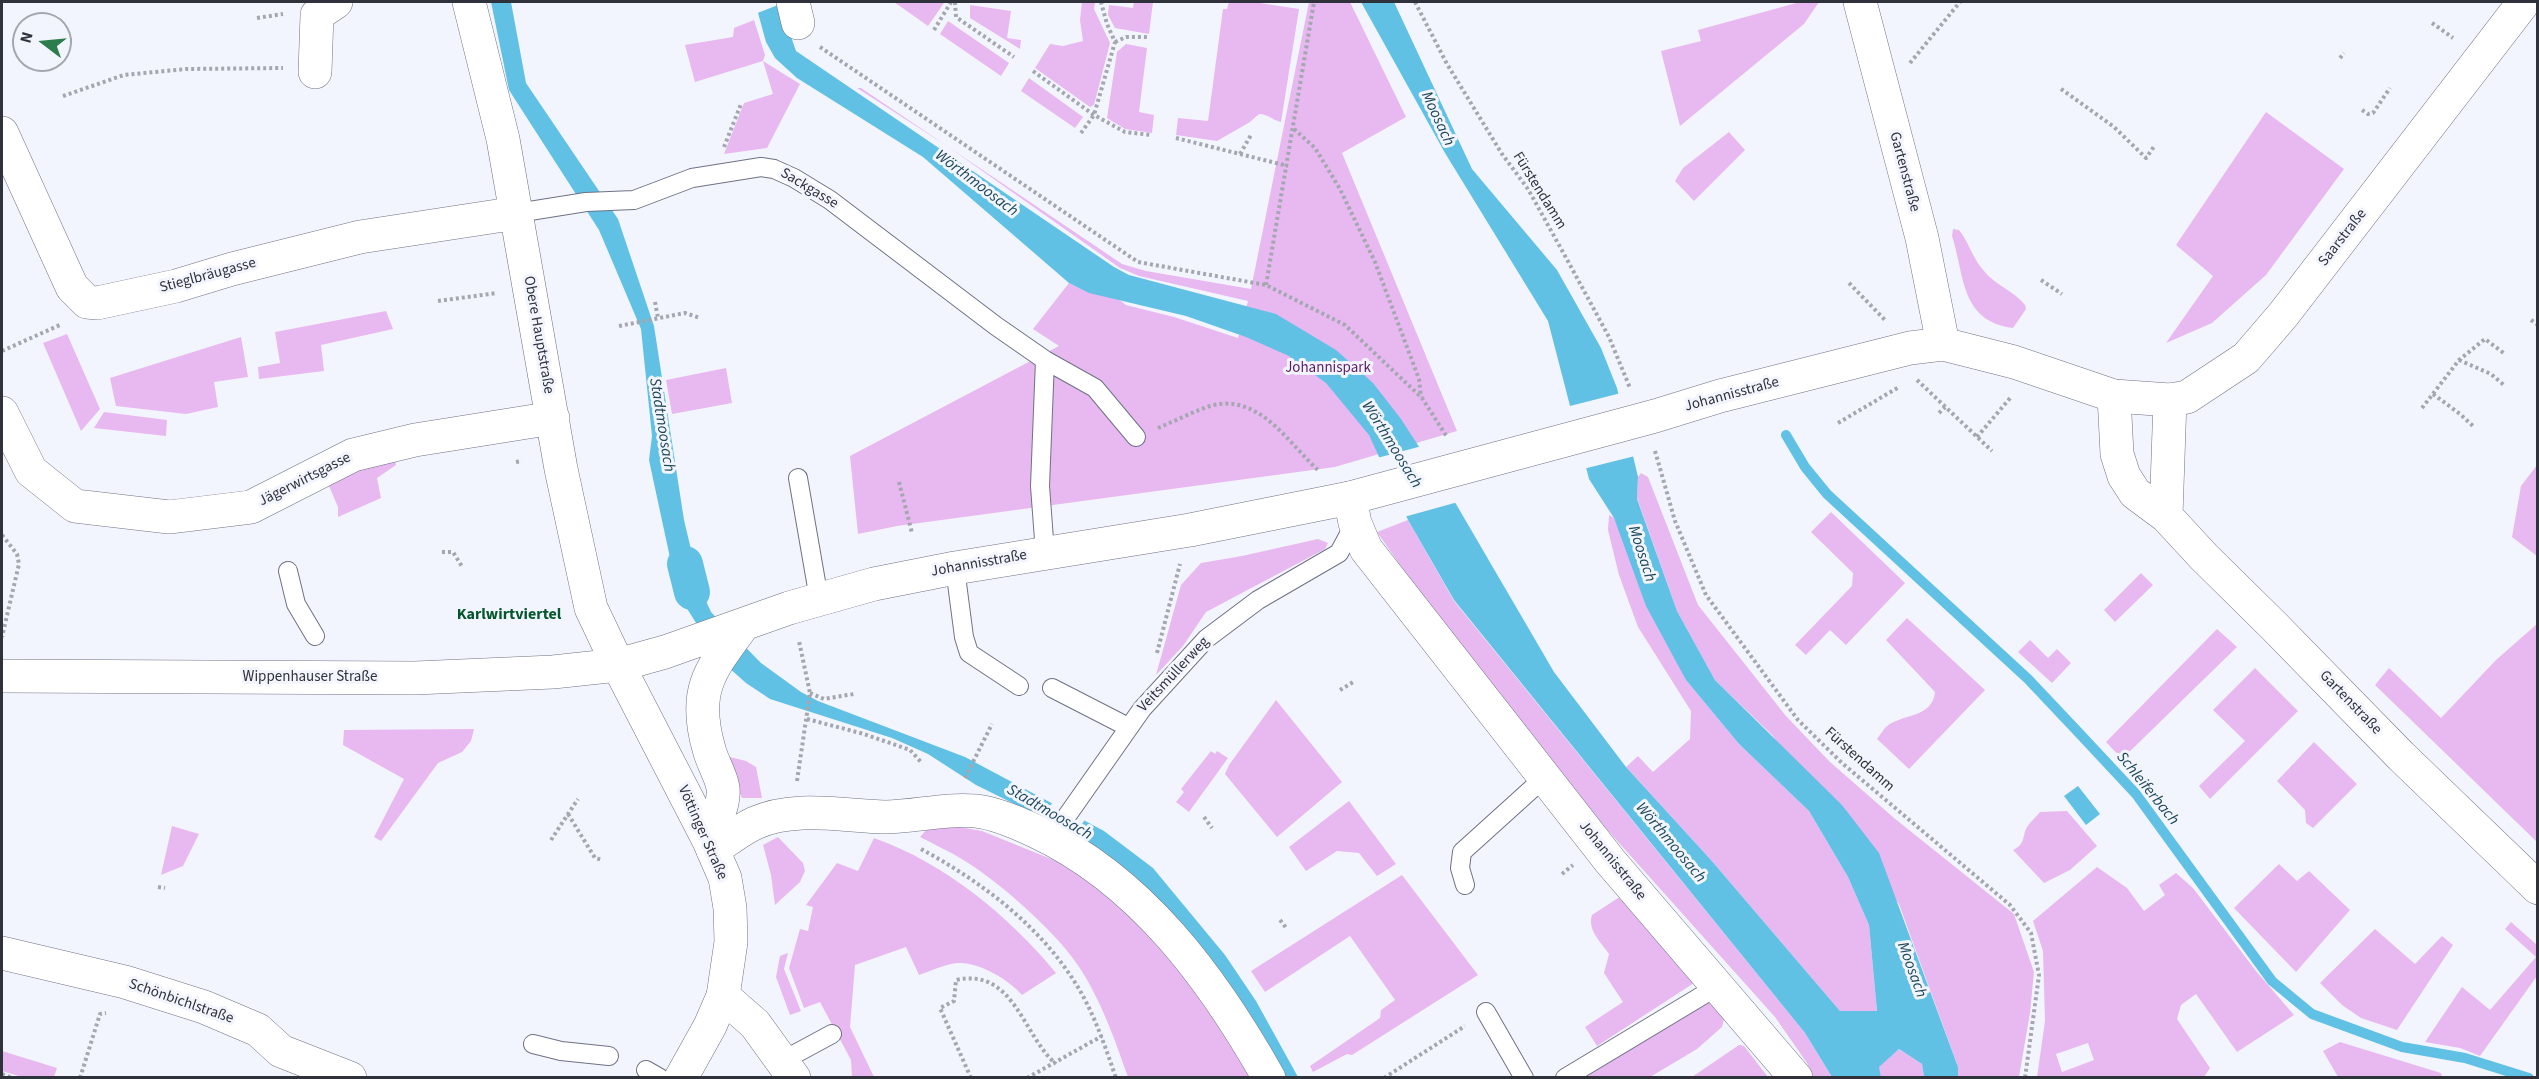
<!DOCTYPE html>
<html>
<head>
<meta charset="utf-8">
<style>
  body { margin:0 }
  #map { position:relative; width:2539px; height:1079px; overflow:hidden; background:#f3f5fe; font-family:"Source Sans 3",sans-serif }
  canvas { display:block }
  .frame { position:absolute; inset:0; border:3px solid #30323b; pointer-events:none }
  .north { position:absolute; left:12px; top:12px; width:60px; height:60px; box-sizing:border-box; background:#f3f5fe; border:2px solid #a5a7b0; border-radius:50%; rotate:286deg; font-size:16px; font-weight:700; line-height:24px; text-align:center; color:#30323b }
  .north::after { content:''; display:block; margin:auto; width:21px; height:27px; background:#2d7c4b; clip-path:polygon(50% 0,100% 100%,50% 72%,0 100%) }
</style>
</head>
<body>
<div id="map">
<canvas width="2539" height="1079"></canvas>
<div class="frame"></div>
<div class="north">N</div>
</div>
<script>
const ctx = document.querySelector('canvas').getContext('2d');
ctx.lineJoin = 'round';
function fillPath(path, color) { ctx.fillStyle = color; ctx.fill(path, 'evenodd'); }
function stroke(path, color, width, dash) { ctx.strokeStyle = color; ctx.lineWidth = width; ctx.lineCap = dash ? 'butt' : 'round'; ctx.setLineDash(dash || []); ctx.stroke(path); }
function label(font, color, halo, rows, align = 'center') {
  ctx.font = font + ' "Source Sans 3",sans-serif'; ctx.lineWidth = 6; ctx.setLineDash([]); ctx.textBaseline = 'middle'; ctx.strokeStyle = halo; ctx.fillStyle = color; for (const [text, x, y, turn = 0] of rows) {
    ctx.save(); ctx.translate(x, y); ctx.rotate((+turn || 0) * Math.PI / 180); ctx.textAlign = isNaN(turn) ? turn : align; if (halo) ctx.strokeText(text, 0, 0); ctx.fillText(text, 0, 0); ctx.restore();
  }
}
fillPath(new Path2D(`
  M 894,2 L 943,2 L 944,3 L 928,26 Z
  M 1082,2 L 1095,2 L 1094,9 L 1110,43 L 1094,105 L 1090,107 L 1035,68 L 1050,44 L 1063,46 L 1083,41 L 1080,20 Z
  M 1134,2 L 1153,2 L 1149,34 L 1115,28 L 1108,15 L 1109,5 L 1133,8 Z
  M 1229,2 L 1253,2 L 1299,9 L 1281,122 C 1272,120 1268,114 1259,114 L 1250,122 L 1217,141 L 1176,135 L 1178,118 L 1208,121 L 1223,9 L 1227,9 Z
  M 1309,2 L 1350,2 L 1406,117 L 1342,153 L 1457,431 L 1335,467 L 897,526 L 858,534 L 850,456 L 1059,346 L 1033,329 L 1069,283 C 1085,293 1115,293 1126,305 L 1174,317 L 1238,338 L 1248,301 L 1139,276 L 1120,268 L 947,146 L 857,88 L 861,88 L 1122,264 L 1146,271 L 1251,289 Z
  M 1800,2 L 1819,2 L 1804,24 L 1680,126 L 1661,51 L 1701,41 L 1698,30 Z
  M 970,5 L 1011,11 L 1007,38 L 1021,40 L 1020,49 L 970,18 Z
  M 754,20 L 765,55 L 763,61 L 800,84 L 767,148 L 724,154 L 744,103 L 773,94 L 763,61 L 695,82 L 685,45 L 733,37 L 734,28 Z
  M 948,21 L 1009,63 L 1001,76 L 940,34 Z
  M 1126,44 L 1147,48 L 1139,112 L 1154,115 L 1152,133 L 1125,129 L 1107,118 L 1117,52 Z
  M 1029,78 L 1083,117 L 1075,128 L 1021,91 Z
  M 2266,112 L 2344,169 L 2266,275 L 2212,323 L 2166,343 L 2213,276 L 2176,245 Z
  M 1729,132 L 1745,150 L 1694,201 L 1675,181 L 1683,168 Z
  M 1953,229 L 1959,230 C 1969,242 1972,258 1984,271 C 1995,285 2014,291 2025,305 L 2026,309 L 2013,328 C 1960,321 1965,276 1952,236 Z
  M 386,311 L 393,329 L 321,345 L 324,371 L 259,379 L 258,367 L 280,363 L 275,332 Z
  M 67,334 L 100,409 L 81,431 L 43,343 Z
  M 241,337 L 248,377 L 214,382 L 218,407 L 186,414 L 116,406 L 110,378 Z
  M 726,368 L 732,403 L 672,414 L 666,380 Z
  M 104,412 L 167,420 L 166,436 L 94,428 Z
  M 394,452 L 396,465 L 377,478 L 381,498 L 338,517 L 338,507 L 329,486 L 357,465 Z
  M 2537,465 L 2537,556 L 2512,537 L 2521,486 Z
  M 1641,473 L 1648,477 L 1698,605 L 1786,716 L 1829,761 L 1894,818 L 2014,914 L 2034,972 L 2030,1013 L 2019,1077 L 1958,1077 L 1958,1067 L 1899,904 L 1772,735 L 1715,680 L 1677,611 L 1637,498 L 1638,477 Z
  M 1831,512 L 1905,583 L 1846,645 L 1830,630 L 1806,655 L 1795,645 L 1852,586 L 1853,573 L 1811,532 Z
  M 1609,515 L 1614,518 L 1686,680 L 1739,744 L 1809,811 L 1848,877 L 1869,925 L 1877,1012 L 1840,1011 L 1711,860 L 1626,767 L 1638,756 L 1653,772 L 1690,739 L 1691,711 L 1638,627 L 1619,575 L 1608,530 Z
  M 1408,520 L 1454,601 L 1805,1033 L 1832,1077 L 1813,1077 L 1807,1063 L 1775,1017 L 1551,767 L 1437,618 L 1377,532 Z
  M 1318,539 L 1328,543 L 1325,549 L 1206,612 L 1183,646 L 1156,675 L 1181,585 L 1201,563 L 1242,556 Z
  M 2141,573 L 2153,585 L 2115,622 L 2104,610 Z
  M 1907,618 L 1985,690 L 1909,769 L 1877,739 C 1880,735 1883,730 1886,727 C 1902,713 1932,719 1935,692 L 1886,640 Z
  M 2537,624 L 2537,842 L 2375,685 L 2389,668 L 2441,718 L 2496,660 Z
  M 2217,629 L 2237,647 L 2122,759 L 2106,742 Z
  M 2030,640 L 2048,658 L 2057,649 L 2071,663 L 2052,683 L 2018,652 Z
  M 2255,668 L 2298,711 L 2210,799 L 2199,786 L 2245,741 L 2213,710 Z
  M 1276,700 L 1342,782 L 1277,837 L 1225,774 L 1229,765 Z
  M 474,729 L 471,741 L 462,752 L 438,763 L 381,841 L 374,837 L 404,779 L 343,745 L 344,730 Z
  M 2314,742 L 2357,784 L 2313,828 L 2306,823 L 2305,810 L 2277,781 Z
  M 1211,751 L 1215,754 L 1217,751 L 1228,758 L 1189,812 L 1176,802 L 1184,792 L 1181,789 Z
  M 722,755 L 746,761 L 756,767 L 762,798 L 742,798 Z
  M 1349,801 L 1396,864 L 1377,876 L 1359,853 L 1337,851 L 1306,871 L 1289,847 Z
  M 2067,811 L 2097,846 L 2070,870 L 2044,883 L 2013,850 C 2025,844 2022,839 2026,829 C 2029,823 2036,817 2040,812 Z
  M 947,825 L 982,831 L 1066,865 L 1087,879 L 1142,927 L 1183,976 L 1210,1012 L 1250,1077 L 1128,1077 C 1115,1040 1100,997 1077,964 C 1055,931 999,882 965,861 C 951,852 935,845 920,837 L 927,829 Z
  M 172,826 L 199,834 L 183,866 L 161,875 Z
  M 778,837 L 803,863 L 805,871 L 800,882 L 775,905 L 771,875 L 763,845 Z
  M 874,838 C 945,863 1009,916 1056,973 L 1022,995 C 1009,980 981,963 960,963 C 947,963 931,971 919,975 L 906,947 L 855,965 L 850,1027 L 874,1077 L 852,1078 L 851,1060 L 820,1002 L 804,1008 L 789,968 L 800,929 L 808,931 L 813,907 L 806,905 L 837,863 L 858,871 Z
  M 2279,864 L 2297,881 L 2309,871 L 2350,910 L 2296,972 L 2234,908 Z
  M 2097,867 L 2127,888 L 2144,911 L 2165,895 L 2159,885 L 2176,873 L 2193,888 L 2256,971 L 2294,1015 L 2237,1052 L 2196,994 L 2181,1005 L 2177,1019 L 2210,1068 L 2204,1077 L 2037,1077 L 2045,1021 L 2043,951 L 2033,921 ZM 2088,1043 L 2094,1060 L 2062,1072 L 2056,1054 Z
  M 1402,875 L 1478,975 L 1352,1055 L 1347,1054 L 1313,1072 L 1310,1066 L 1380,1018 L 1381,1010 L 1395,1000 L 1350,936 L 1265,992 L 1251,971 Z
  M 1618,898 L 1624,898 L 1697,981 L 1597,1046 L 1585,1027 L 1623,1002 L 1604,973 L 1609,954 C 1601,942 1587,930 1592,915 Z
  M 2511,922 L 2537,945 L 2537,976 L 2480,1056 L 2460,1048 L 2425,1042 L 2462,987 L 2490,1010 L 2536,957 L 2505,929 Z
  M 2375,929 L 2415,964 L 2442,936 L 2453,945 L 2397,1030 L 2361,1018 L 2342,1005 L 2320,983 Z
  M 788,953 L 784,969 L 801,1011 L 790,1015 L 776,977 L 780,956 Z
  M 1721,993 L 1726,1012 L 1722,1027 L 1697,1049 L 1650,1077 L 1585,1078 Z
  M 2340,1042 L 2441,1073 L 2442,1077 L 2338,1077 L 2323,1051 Z
  M 1739,1045 L 1744,1046 L 1768,1077 L 1692,1077 Z
  M 1899,1049 L 1922,1064 L 1924,1077 L 1881,1077 L 1878,1067 Z
  M 2,1051 L 57,1068 L 54,1077 L 22,1077 L 2,1071 Z`), '#e8b8f1');
fillPath(new Path2D(`
  M 491,2 L 511,2 L 526,83 L 618,219 L 654,326 L 684,520 L 694,562 L 672,567 L 649,460 L 652,436 L 641,329 L 599,230 L 509,90 Z
  M 755,2 L 779,2 L 796,51 L 1114,267 L 1129,275 L 1276,314 L 1336,350 L 1373,383 L 1401,419 L 1456,504 L 1554,672 L 1626,767 L 1711,860 L 1840,1011 L 1877,1011 L 1869,925 L 1848,877 L 1809,811 L 1739,744 L 1686,680 L 1646,606 L 1614,518 L 1589,479 L 1548,321 L 1445,153 L 1361,2 L 1394,2 L 1472,169 L 1557,270 L 1601,348 L 1617,388 L 1638,477 L 1637,499 L 1677,611 L 1715,680 L 1842,805 L 1879,853 L 1958,1067 L 1958,1077 L 1924,1077 L 1922,1064 L 1899,1049 L 1879,1067 L 1881,1077 L 1832,1077 L 1805,1033 L 1454,600 L 1408,520 L 1369,435 L 1326,383 L 1289,356 L 1246,337 L 1186,316 L 1089,293 L 1069,283 L 923,157 L 797,78 L 775,58 L 766,42 Z
  M 701,590 L 711,612 L 761,663 L 801,692 L 818,701 L 965,757 L 1104,831 L 1153,868 L 1225,955 L 1256,1001 L 1298,1077 L 1278,1077 L 1041,817 L 976,785 L 928,754 L 892,738 L 770,699 L 746,683 L 719,659 L 679,596 Z
  M 2078,786 L 2100,814 L 2086,825 L 2064,796 Z`), '#60c1e5');
fillPath(new Path2D(`
  M 752,2 L 782,2 L 783,3 L 755,14 Z
  M 1621,393 L 1635,456 L 1583,469 L 1566,407 Z
  M 1422,446 L 1458,502 L 1404,517 L 1377,458 Z
  M 1054,800 L 1086,818 L 1072,839 L 1041,821 Z`), '#f3f5fe');
stroke(new Path2D(`
  M 1786,435 L 1805,467 L 1827,494 L 2028,679 L 2079,733 L 2136,794 L 2272,981 L 2312,1014 L 2402,1047 L 2465,1058 L 2529,1078`), '#60c1e5', 10);
stroke(new Path2D(`
  M 685,564 L 692,592`), '#60c1e5', 36);
const service = new Path2D(`
  M 517,213 L 586,202 L 634,200 L 692,178 L 761,167 L 774,169 L 794,178 L 830,200 L 996,326 L 1045,360 L 1095,388 L 1136,437
  M 798,478 L 819,599
  M 1045,553 L 1040,486 L 1045,360
  M 955,568 L 964,637 L 969,653 L 1019,686
  M 288,571 L 296,604 L 315,636
  M 1052,688 L 1128,727
  M 1057,830 L 1142,709 L 1206,639 L 1258,600 L 1339,553 L 1355,523
  M 1465,885 L 1460,868 L 1462,852 L 1545,777
  M 1486,1012 L 1524,1078
  M 533,1044 L 561,1051 L 609,1056
  M 782,1061 L 832,1034
  M 646,1070 L 660,1078
  M 1565,1078 L 1718,986`);
const minor = new Path2D(`
  M 469,2 L 503,139 L 561,469 L 591,608 L 618,665
  M 793,2 L 798,23
  M 1860,2 L 1922,238 L 1943,344
  M 315,72 L 317,15 L 336,2
  M 2,133 L 72,287 L 87,302 L 97,303 L 176,286 L 232,269 L 360,237 L 517,213
  M 2114,396 L 2117,454 L 2124,476 L 2135,493 L 2166,516 L 2204,557 L 2274,626 L 2401,756 L 2538,888
  M 2,413 L 31,471 L 75,506 L 169,517 L 251,507 L 353,455 L 415,440 L 553,418
  M 1350,498 L 1355,523 L 1366,549 L 1610,861 L 1796,1078
  M 2166,516 L 2170,400
  M 713,850 C 726,841 740,830 755,823 C 795,805 843,816 885,817 C 915,817 945,808 976,811 C 995,813 1018,823 1035,831 C 1141,880 1213,979 1269,1078
  M 2,953 L 125,982 L 204,1007 L 258,1030 L 281,1051 L 350,1078
  M 723,996 L 755,1024 L 794,1078`);
const secondary = new Path2D(`
  M 618,665 L 709,841 L 725,878 L 730,908 L 731,942 L 723,996 L 710,1026 L 681,1078
  M 2,676 L 415,678 L 553,672 L 618,665 L 665,652 L 789,608 L 874,584 L 955,568 L 1190,530 L 1350,498 L 1655,416 L 1720,396 L 1910,348 L 1943,344 L 2014,362 L 2114,396 L 2170,400 L 2187,397 L 2246,358 L 2283,315 L 2524,2
  M 709,841 C 714,825 725,804 723,788 C 721,775 712,762 709,749 C 692,690 710,670 744,624`);
stroke(service, '#6d7286', 20);
stroke(minor, '#6d7286', 34);
stroke(secondary, '#6d7286', 34);
stroke(new Path2D(`
  M 955,2 L 956,17 L 1014,57
  M 1415,2 L 1447,64 L 1502,154 L 1528,189 L 1570,265 L 1609,337 L 1630,388
  M 257,18 L 283,14
  M 2432,23 L 2453,38
  M 934,30 L 951,2
  M 1115,42 L 1126,37 L 1149,37
  M 820,47 L 1138,262 L 1266,285 L 1345,325 L 1422,398 L 1447,437
  M 2340,58 L 2344,53
  M 1910,63 L 1960,2
  M 1033,71 L 1094,115 L 1125,132 L 1151,135
  M 2061,89 L 2114,127 L 2146,158 L 2155,145
  M 63,96 L 124,75 L 186,69 L 283,68
  M 2362,110 L 2368,114 L 2373,113 L 2390,88
  M 1294,129 L 1315,148 L 1340,189 L 1375,262 L 1419,379 L 1421,397
  M 1081,133 L 1094,115 L 1115,42 L 1107,24 L 1101,2
  M 1176,138 L 1288,166
  M 724,147 L 741,104
  M 1240,154 L 1251,135
  M 2041,280 L 2062,294
  M 1849,283 L 1885,320
  M 1266,285 L 1314,2
  M 438,301 L 497,293
  M 655,302 L 658,318
  M 2531,320 L 2538,325
  M 619,326 L 685,313 L 700,318
  M 2,351 L 62,324
  M 2459,360 L 2491,374 L 2505,386
  M 1917,380 L 1992,451
  M 2433,394 L 2460,414 L 2473,426
  M 2422,408 L 2459,360 L 2485,339 L 2505,354
  M 1939,413 L 1945,407
  M 1838,423 L 1899,387
  M 1158,428 C 1175,421 1192,412 1210,406 C 1259,392 1288,443 1319,471
  M 1977,437 L 2011,397
  M 1655,451 L 1675,521 L 1706,595 L 1798,720 L 1842,763 L 2010,905 L 2031,933 L 2039,975 L 2025,1078
  M 516,462 L 522,461
  M 899,482 L 912,533
  M 2,535 L 17,554 L 19,564 L 2,637
  M 442,552 L 453,552 L 463,568
  M 1157,653 L 1180,564
  M 1340,690 L 1355,681
  M 810,693 L 824,699 L 854,694
  M 807,719 L 864,734 L 910,750 L 921,762
  M 965,778 L 992,724
  M 797,781 L 810,693 L 799,641
  M 568,814 L 595,858 L 603,860
  M 1204,817 L 1212,828
  M 551,840 L 578,799
  M 921,849 C 982,882 1039,925 1076,984 C 1094,1013 1105,1046 1116,1078
  M 1562,874 L 1573,865
  M 158,887 L 165,888
  M 1280,920 L 1287,929
  M 2,1074 L 12,1078
  M 80,1078 L 100,1014 L 106,1013
  M 971,1078 L 940,1008 L 954,1001 L 956,980 C 1014,967 1023,1036 1056,1064
  M 1027,1078 L 1102,1036
  M 1384,1078 L 1465,1026`), '#a5a7b0', 4, [3, 3]);
stroke(service, '#fff', 18);
stroke(minor, '#fff', 33);
stroke(secondary, '#fff', 33);
label('15px', '#30323b', '#f3f5fe', [
  ["Gartenstraße",1904,172,75],
  ["Sackgasse",809,189,31],
  ["Fürstendamm",1539,191,58],
  ["Saarstraße",2343,238,-52],
  ["Stieglbräugasse",208,276,-15],
  ["Obere Hauptstraße",538,335,80],
  ["Johannisstraße",1732,395,-15],
  ["Jägerwirtsgasse",305,480,-27],
  ["Johannisstraße",979,564,-10],
  ["Veitsmüllerweg",1174,675,-47],
  ["Wippenhauser Straße",310,678],
  ["Gartenstraße",2350,703,46],
  ["Fürstendamm",1859,760,42],
  ["Vöttinger Straße",702,833,66],
  ["Johannisstraße",1612,861,51],
  ["Schönbichlstraße",181,1002,19]
]);
label('15px', '#5a1b66', '#f3f5fe', [
  ["Johannispark",1328,369]
]);
label('italic 16px', '#1e4858', '#f3f5fe', [
  ["Moosach",1437,119,65],
  ["Wörthmoosach",976,184,37],
  ["Stadtmoosach",661,425,81],
  ["Wörthmoosach",1391,445,58],
  ["Moosach",1641,554,72],
  ["Schleiferbach",2147,789,51],
  ["Stadtmoosach",1049,813,30],
  ["Wörthmoosach",1670,843,50],
  ["Moosach",1911,970,70]
]);
label('bold 16px', '#06572d', '#f3f5fe', [
  ["Karlwirtviertel",509,615]
]);
</script>
</body>
</html>
